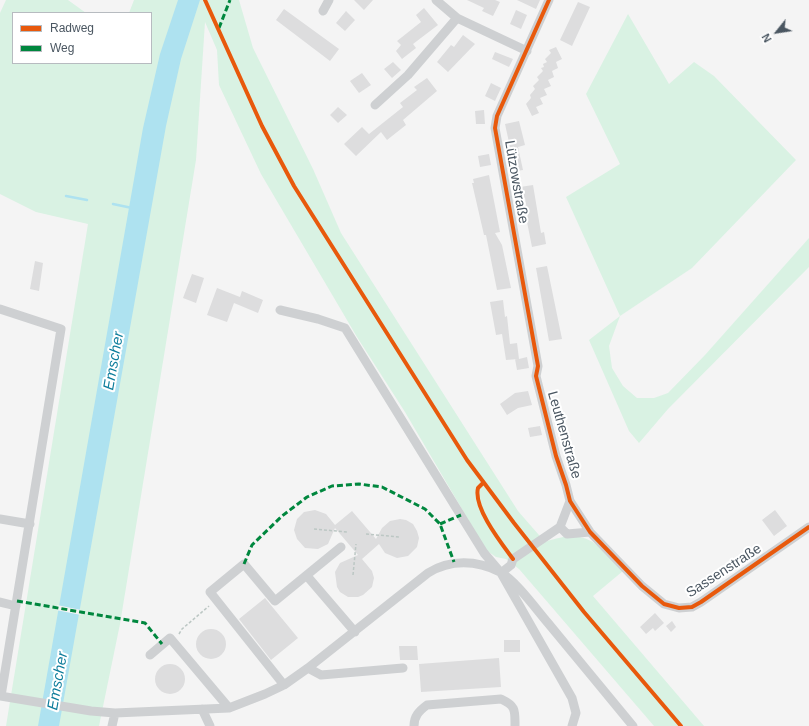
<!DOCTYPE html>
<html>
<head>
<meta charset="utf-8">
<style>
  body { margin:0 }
  #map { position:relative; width:809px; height:726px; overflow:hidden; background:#f4f4f4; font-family:Helvetica,sans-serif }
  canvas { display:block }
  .legend { position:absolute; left:12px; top:12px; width:140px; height:52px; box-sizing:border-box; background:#fff; border:1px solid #b7bbc0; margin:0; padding:5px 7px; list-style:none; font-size:12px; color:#4a5661 }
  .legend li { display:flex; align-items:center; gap:8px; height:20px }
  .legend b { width:20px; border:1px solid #b7bbc0 }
  .north { position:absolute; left:757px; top:12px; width:40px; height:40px; -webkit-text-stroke:3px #fff; paint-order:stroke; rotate:240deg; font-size:11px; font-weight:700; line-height:16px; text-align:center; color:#4a5661 }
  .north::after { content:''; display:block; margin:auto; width:14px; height:18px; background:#4a5661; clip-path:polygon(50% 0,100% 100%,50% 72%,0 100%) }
</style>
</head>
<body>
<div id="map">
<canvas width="809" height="726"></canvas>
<ul class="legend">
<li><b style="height:5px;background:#e8590c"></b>Radweg</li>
<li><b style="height:5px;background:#00873e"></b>Weg</li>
</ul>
<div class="north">N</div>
</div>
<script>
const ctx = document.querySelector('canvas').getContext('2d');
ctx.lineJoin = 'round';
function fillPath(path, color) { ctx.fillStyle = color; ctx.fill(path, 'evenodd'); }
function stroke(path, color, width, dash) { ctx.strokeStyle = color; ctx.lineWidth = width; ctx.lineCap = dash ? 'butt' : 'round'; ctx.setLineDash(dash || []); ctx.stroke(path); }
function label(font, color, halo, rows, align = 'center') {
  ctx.font = font + ' Helvetica,sans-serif'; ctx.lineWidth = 4; ctx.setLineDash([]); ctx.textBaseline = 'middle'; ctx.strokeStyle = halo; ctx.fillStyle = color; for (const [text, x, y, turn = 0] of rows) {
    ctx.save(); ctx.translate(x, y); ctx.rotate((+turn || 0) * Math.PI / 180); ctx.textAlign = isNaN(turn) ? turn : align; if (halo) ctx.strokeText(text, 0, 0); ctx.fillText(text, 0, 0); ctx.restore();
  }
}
fillPath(new Path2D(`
  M 6,0 L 68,0 L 86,13 L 13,13 L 13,63 L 151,63 L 151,13 L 129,13 L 134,0 L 239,0 L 253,48 L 313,169 L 341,233 L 518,511 L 545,542 C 587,527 596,543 623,571 L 593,596 L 704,726 L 654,726 L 519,569 L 506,559 L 496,557 L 486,550 L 405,412 L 357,337 L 261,174 L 219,85 L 217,50 L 205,22 L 196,160 L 120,624 L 99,726 L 6,726 L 88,224 L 36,212 L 0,194 L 0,13 Z
  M 628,14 L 669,84 L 694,62 L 714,76 L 796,160 L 692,268 L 620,316 L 609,346 L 612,368 L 623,386 L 637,398 L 654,398 L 668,393 L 705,355 L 809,238 L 809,267 L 668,409 L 639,443 L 629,431 L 589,340 L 620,316 L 566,197 L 620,164 L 586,94 Z`), '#d9f2e3');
fillPath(new Path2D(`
  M 178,0 L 200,0 L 181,59 L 166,126 L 59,726 L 38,726 L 143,128 L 160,54 Z`), '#aee2f0');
fillPath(new Path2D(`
  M 57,605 L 81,610 L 81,615 L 56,610 Z`), '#f4f4f4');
stroke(new Path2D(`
  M 66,196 L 87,200
  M 113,204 L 132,208`), '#aee2f0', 2.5);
fillPath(new Path2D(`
  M 354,0 L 373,0 L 364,10 Z
  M 467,0 L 495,0 L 500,2 L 493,16 L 482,11 L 484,8 Z
  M 517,0 L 540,0 L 536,9 Z
  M 578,2 L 590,7 L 572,46 L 560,40 Z
  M 424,8 L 438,25 L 413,44 L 416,48 L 402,59 L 396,51 L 401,45 L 397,41 L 421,22 L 416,15 Z
  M 284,9 L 339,49 L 330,61 L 276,20 Z
  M 516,10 L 527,15 L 521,29 L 510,24 Z
  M 346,11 L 355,20 L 345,31 L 336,23 Z
  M 463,35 L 475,44 L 448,72 L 437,62 L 451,45 L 454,47 Z
  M 556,47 L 562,59 L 556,62 L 558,68 L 552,71 L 554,77 L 548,80 L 551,86 L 544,89 L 547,95 L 540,98 L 543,104 L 536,107 L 539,113 L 532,116 L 526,104 L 531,98 L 530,95 L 535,89 L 533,86 L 539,80 L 537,77 L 543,71 L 541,68 L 544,67 L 543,64 L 547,62 L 545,59 L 551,53 L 549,50 Z
  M 495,52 L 513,59 L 509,67 L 492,59 Z
  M 393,62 L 401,70 L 392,78 L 384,69 Z
  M 362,73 L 371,85 L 359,93 L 350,81 Z
  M 427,78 L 437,91 L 403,120 L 406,125 L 387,140 L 381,132 L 356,156 L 344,144 L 362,127 L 369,134 L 403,107 L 400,103 L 417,90 L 414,87 Z
  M 491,83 L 501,88 L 495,101 L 485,96 Z
  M 338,107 L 347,115 L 338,123 L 330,115 Z
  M 484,110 L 485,124 L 476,124 L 475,111 Z
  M 519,121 L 525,145 L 518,147 L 523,170 L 511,172 L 508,156 L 512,156 L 505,124 Z
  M 489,154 L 491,165 L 480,167 L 478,156 Z
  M 489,175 L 500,232 L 495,233 L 502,245 L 511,288 L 497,290 L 486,235 L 484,235 L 472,183 L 474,183 L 473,179 Z
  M 533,185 L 541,233 L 544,232 L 546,244 L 532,247 L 526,217 L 528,216 L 525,198 L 523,199 L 520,187 Z
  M 35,261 L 43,263 L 39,291 L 30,289 Z
  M 547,266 L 562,339 L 549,341 L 536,268 Z
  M 192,274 L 204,278 L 196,303 L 183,298 Z
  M 217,288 L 240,297 L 242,291 L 263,300 L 258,313 L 234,303 L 227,322 L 207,315 Z
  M 503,300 L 505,317 L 507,316 L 510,344 L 517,343 L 519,359 L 527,357 L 529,368 L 517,370 L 515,359 L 518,359 L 506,360 L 502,334 L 496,335 L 490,302 Z
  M 528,391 L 532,405 L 518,408 L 507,415 L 500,404 L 515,393 Z
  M 540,426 L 542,435 L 530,437 L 528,428 Z
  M 315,510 L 326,514 L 335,525 L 352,511 L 376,539 L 382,528 L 390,521 L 400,519 L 406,520 L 413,524 L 417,531 L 419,538 L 417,547 L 408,556 L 397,558 L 385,553 L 379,544 L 362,559 L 372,571 L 374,578 L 372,587 L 363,595 L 358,597 L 348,597 L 340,592 L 337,587 L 335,572 L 340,563 L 358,555 L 335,528 L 328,544 L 318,549 L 305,548 L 297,539 L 294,530 L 297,519 L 304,512 Z
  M 775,510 L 787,526 L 774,536 L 762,520 Z
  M 265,598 L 298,638 L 271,660 L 239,619 Z
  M 655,613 L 664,623 L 655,631 L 653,628 L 646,634 L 640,627 Z
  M 672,621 L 676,627 L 671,632 L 666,626 Z
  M196 644a15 15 0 1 1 30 0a15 15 0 1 1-30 0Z
  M 504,640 L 520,640 L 520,652 L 504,652 Z
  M 399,646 L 417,646 L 418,660 L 400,660 Z
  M 499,658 L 501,687 L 421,692 L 419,664 Z
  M155 679a15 15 0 1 1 30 0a15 15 0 1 1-30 0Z`), '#ddddde');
stroke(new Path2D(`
  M 314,529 L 347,532
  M 366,534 L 400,537
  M 353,575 L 356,544
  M 179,634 L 182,629 L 209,606`), '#bcc7c4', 1.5, [3, 2]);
stroke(new Path2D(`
  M 436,0 L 457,18 L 527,51
  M 549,0 L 497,116 L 495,128 L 538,366 L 536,376 L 556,456 L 566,485 L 570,501 L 590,532 L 642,586 L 664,604 L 679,608 L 692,607 L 701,602 L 809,527
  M 323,11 L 329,0
  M 375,105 L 408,75 L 457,18
  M 0,309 L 61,329 L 1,696
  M 280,310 L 318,319 L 345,328 L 484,553 L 501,573 L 572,698 L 576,713 L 572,726
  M 570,501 L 560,527 L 567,534 L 590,532
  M 0,519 L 30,524
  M 501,573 L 511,565 L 513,559 L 560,527
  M 307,576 L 355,632
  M 0,602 L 16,606
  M 150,655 L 170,638 L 229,708
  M 308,668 L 321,675 L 403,668
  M 284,685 L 210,592 L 244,564 L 275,601 L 341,547
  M 0,696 L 91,711 L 115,713 L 229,708 L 265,694 L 284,685 L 308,668 L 428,573 C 450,559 477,560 500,572 C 516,581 536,609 548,623 C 576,657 605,692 633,726
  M 202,709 L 210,726
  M 112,726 L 115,713
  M 414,726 C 414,716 419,711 427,705 L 501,699 C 516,706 515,710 515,726`), '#ced0d2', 9);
stroke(new Path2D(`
  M 219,28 L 230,0
  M 440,524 L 461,515
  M 244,564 L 252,545 L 282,516 L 307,497 L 332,486 L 359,484 L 382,487 L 425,509 L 440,524 L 454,562
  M 17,601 L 145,623 L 162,644`), '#00873e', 3, [6, 3]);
stroke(new Path2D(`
  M 205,0 L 262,126 L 294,186 L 467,460 L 514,523 L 584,612 L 681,726
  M 549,0 L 497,116 L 495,128 L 538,366 L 536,376 L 556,456 L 566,485 L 570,501 L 590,532 L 642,586 L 664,604 L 679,608 L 692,607 L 701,602 L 809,527
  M 483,483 L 478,488 C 473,508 502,544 513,559`), '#e8590c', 4);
label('14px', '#4a5661', '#fff', [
  ["Lützowstraße",516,182,80],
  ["Leuthenstraße",564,435,74],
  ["Sassenstraße",724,571,-33]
]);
label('italic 15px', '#0c7c9b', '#fff', [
  ["Emscher",114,361,-80],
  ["Emscher",58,681,-80]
]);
</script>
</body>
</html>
